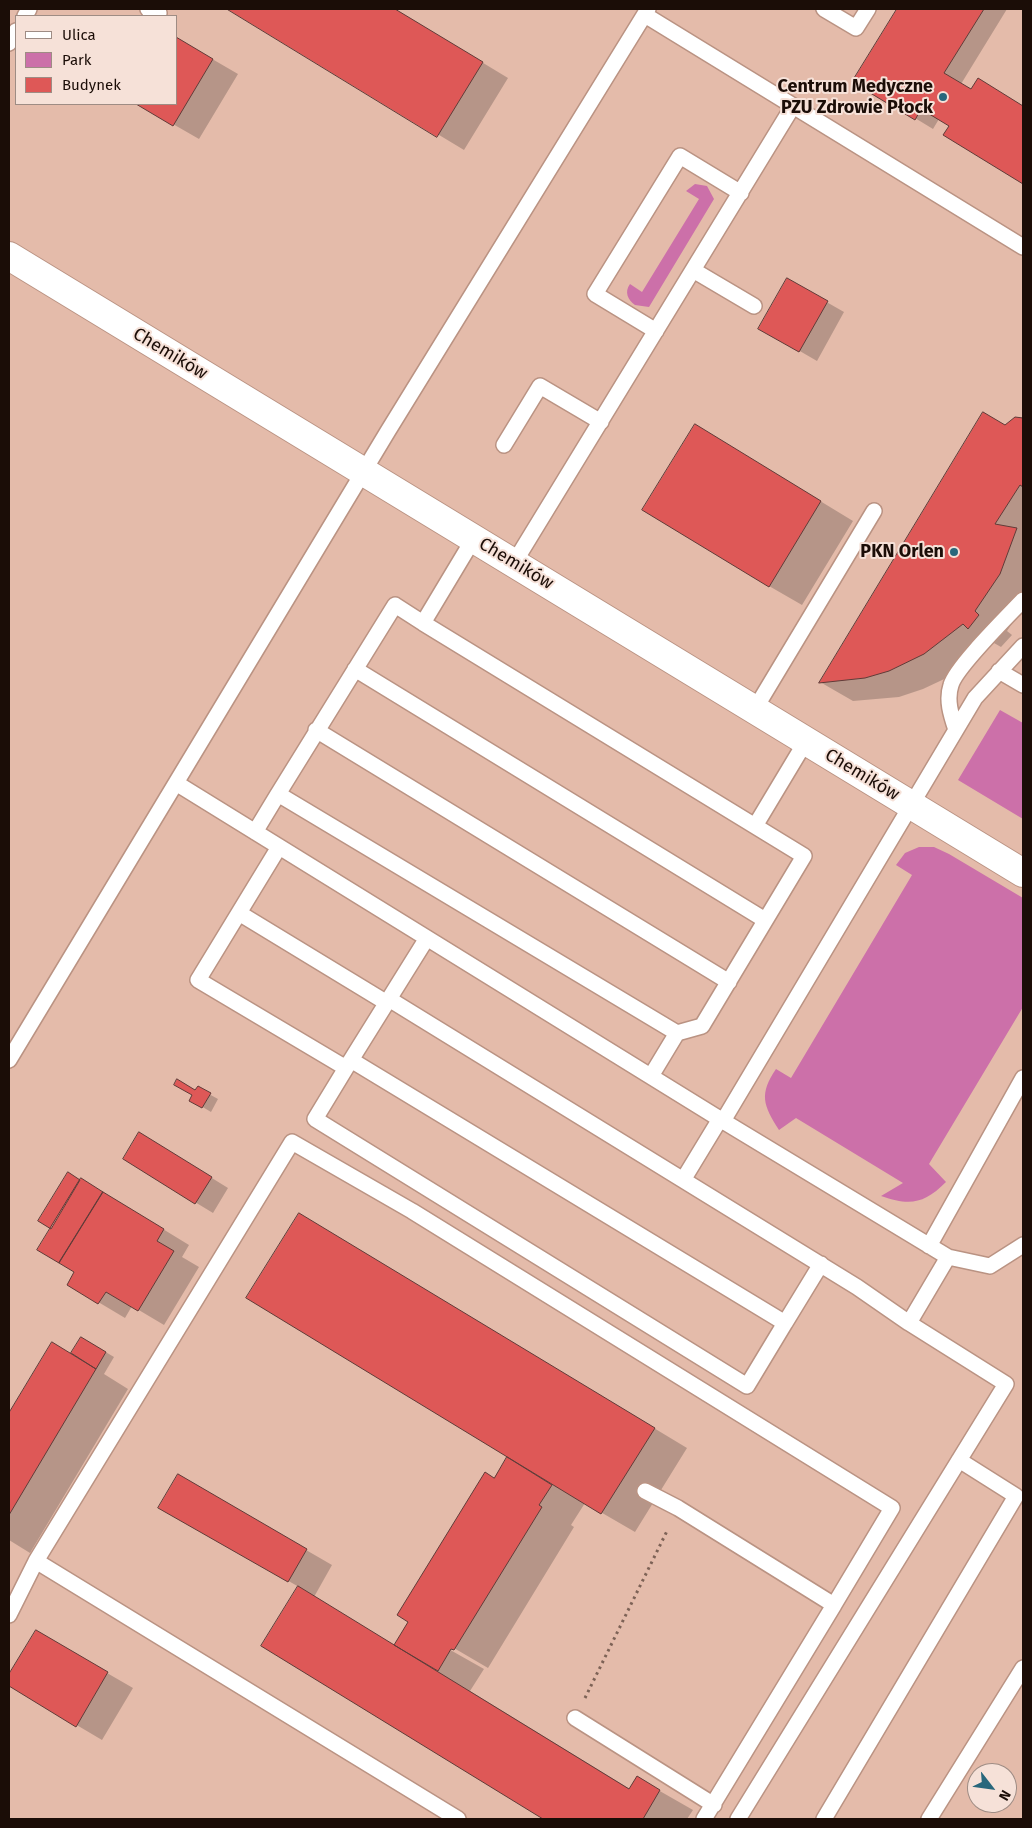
<!DOCTYPE html>
<html>
<head>
<meta charset="utf-8">
<style>
  body { margin:0 }
  #map { position:relative; width:1032px; height:1828px; overflow:hidden; background:#e4bbaa; font-family:"Fira Sans",sans-serif }
  canvas { display:block }
  .frame { position:absolute; inset:0; border:10px solid #1b0d07; pointer-events:none }
  .legend { position:absolute; left:15px; top:15px; width:162px; height:90px; box-sizing:border-box; background:#f6e1d8; border:1px solid #9e8c84; margin:0; padding:6px 9px; list-style:none; font-size:15px; color:#1b0d07 }
  .legend li { display:flex; align-items:center; gap:10px; height:25px }
  .legend b { width:25px; border:1px solid #9e8c84 }
  .north { position:absolute; left:967px; top:1763px; width:50px; height:50px; box-sizing:border-box; background:#f6e1d8; border:1px solid #9e8c84; border-radius:50%; rotate:120deg; font-size:14px; font-weight:700; line-height:20px; text-align:center; color:#1b0d07 }
  .north::after { content:''; display:block; margin:auto; width:18px; height:22px; background:#28677c; clip-path:polygon(50% 0,100% 100%,50% 72%,0 100%) }
</style>
</head>
<body>
<div id="map">
<canvas width="1032" height="1828"></canvas>
<div class="frame"></div>
<ul class="legend">
<li><b style="height:6px;background:#fff"></b>Ulica</li>
<li><b style="height:14px;background:#cc70a9"></b>Park</li>
<li><b style="height:14px;background:#de5857"></b>Budynek</li>
</ul>
<div class="north">N</div>
</div>
<script>
const ctx = document.querySelector('canvas').getContext('2d');
ctx.lineJoin = 'round';
function fillPath(path, color) { ctx.fillStyle = color; ctx.fill(path, 'evenodd'); }
function stroke(path, color, width, dash) { ctx.strokeStyle = color; ctx.lineWidth = width; ctx.lineCap = dash ? 'butt' : 'round'; ctx.setLineDash(dash || []); ctx.stroke(path); }
function label(font, color, halo, rows, align = 'center') {
  ctx.font = font + ' "Fira Sans",sans-serif'; ctx.lineWidth = 4; ctx.setLineDash([]); ctx.textBaseline = 'middle'; ctx.strokeStyle = halo; ctx.fillStyle = color; for (const [text, x, y, turn = 0] of rows) {
    ctx.save(); ctx.translate(x, y); ctx.rotate((+turn || 0) * Math.PI / 180); ctx.textAlign = isNaN(turn) ? turn : align; if (halo) ctx.strokeText(text, 0, 0); ctx.fillText(text, 0, 0); ctx.restore();
  }
}
fillPath(new Path2D(`
  M 695,184 L 707,186 L 714,199 L 649,307 L 635,305 C 628,300 624,292 630,284 L 642,292 L 699,199 L 686,191 Z
  M 1000,710 L 1023,723 L 1023,819 L 958,780 Z
  M 919,847 L 934,847 L 949,854 L 1023,898 L 1023,1007 L 929,1164 L 946,1182 C 924,1204 910,1206 881,1196 L 903,1183 L 796,1118 L 779,1130 C 763,1105 759,1094 776,1069 L 791,1078 L 912,875 L 896,865 L 905,853 Z`), '#cc70a9');
fillPath(new Path2D(`
  M 230,9 L 394,9 L 508,78 L 464,150 Z
  M 898,9 L 1007,9 L 961,84 L 972,90 L 995,90 L 1023,107 L 1023,182 L 945,134 L 951,126 L 939,119 L 933,129 L 854,81 Z
  M 176,38 L 238,74 L 199,139 L 138,104 L 176,104 Z
  M 788,280 L 844,312 L 817,361 L 760,328 Z
  M 1022,419 L 1023,607 L 1007,631 L 1012,635 L 1001,647 L 994,643 L 957,673 L 923,689 L 899,697 L 853,701 L 820,682 L 1005,426 Z
  M 728,445 L 853,521 L 802,605 L 769,586 Z
  M 198,1088 L 218,1099 L 211,1112 L 191,1100 Z
  M 157,1144 L 228,1188 L 213,1213 L 124,1159 Z
  M 99,1190 L 189,1245 L 182,1257 L 199,1267 L 164,1325 L 132,1306 L 125,1318 L 68,1284 L 76,1272 Z
  M 332,1234 L 687,1448 L 635,1532 L 585,1503 L 571,1525 L 574,1527 L 488,1668 L 447,1644 L 445,1647 L 484,1669 L 470,1691 L 630,1789 L 637,1778 L 693,1810 L 687,1819 L 545,1819 L 263,1646 L 299,1587 L 160,1507 L 178,1476 L 332,1565 L 314,1597 L 395,1646 L 508,1456 Z
  M 82,1338 L 114,1357 L 104,1374 L 128,1389 L 30,1553 L 9,1540 L 9,1416 L 52,1344 L 88,1365 Z
  M 36,1632 L 133,1688 L 102,1740 L 9,1685 L 9,1677 Z`), '#0003');
const building = new Path2D(`
  M 227,9 L 395,9 L 483,62 L 437,137 Z
  M 897,9 L 984,9 L 944,73 L 971,89 L 978,78 L 1023,106 L 1023,184 L 943,135 L 949,126 L 921,109 L 915,120 L 852,82 Z
  M 176,37 L 213,59 L 173,126 L 136,104 L 176,104 Z
  M 787,278 L 828,301 L 799,352 L 758,329 Z
  M 983,412 L 1005,425 L 1015,417 L 1023,418 L 1023,487 L 1020,485 L 995,524 L 1017,528 L 1000,574 L 975,611 L 979,615 L 968,629 L 963,624 L 924,654 L 889,671 L 865,678 L 819,683 Z
  M 695,424 L 821,501 L 769,587 L 642,510 Z
  M 177,1079 L 195,1090 L 198,1086 L 211,1093 L 202,1108 L 189,1101 L 192,1095 L 174,1085 Z
  M 139,1132 L 212,1177 L 195,1204 L 123,1159 Z
  M 68,1172 L 80,1180 L 51,1229 L 38,1221 Z
  M 81,1178 L 103,1192 L 59,1263 L 37,1250 Z
  M 103,1192 L 164,1229 L 157,1241 L 174,1251 L 138,1311 L 106,1292 L 98,1304 L 67,1285 L 74,1272 L 59,1263 Z
  M 299,1213 L 655,1428 L 601,1514 L 246,1298 Z
  M 81,1337 L 106,1352 L 96,1369 L 71,1353 Z
  M 52,1342 L 96,1369 L 9,1515 L 9,1413 Z
  M 507,1457 L 552,1485 L 539,1505 L 542,1507 L 454,1650 L 451,1649 L 438,1671 L 394,1645 L 408,1622 L 397,1615 L 485,1472 L 494,1478 Z
  M 178,1474 L 307,1549 L 288,1582 L 158,1508 Z
  M 298,1586 L 629,1789 L 637,1776 L 660,1790 L 643,1819 L 543,1819 L 261,1646 Z
  M 36,1630 L 108,1672 L 76,1727 L 9,1686 L 9,1674 Z`);
fillPath(building, '#de5857');
stroke(building, '#603b38', 1);
const lane = new Path2D(`
  M 148,9 L 159,13
  M 824,9 L 856,28 L 868,9
  M 645,15 L 1023,247
  M 25,16 L 29,9
  M 9,43 L 16,31
  M 693,270 L 754,306
  M 656,331 L 595,294 L 680,156 L 741,193
  M 504,445 L 540,386 L 601,422
  M 514,563 L 793,106
  M 423,623 L 804,856 L 702,1026 L 677,1033 L 278,794 L 395,605 L 423,623 L 474,538
  M 1023,646 L 975,698 L 723,1121 L 948,1257 L 990,1266 L 1023,1245
  M 355,669 L 765,920
  M 999,671 L 1023,685
  M 755,709 L 874,511
  M 316,730 L 729,982
  M 956,730 C 951,715 946,700 951,685 C 956,667 1008,616 1023,600
  M 176,783 L 723,1121
  M 755,826 L 806,741
  M 255,832 L 278,794
  M 279,847 L 198,980 L 346,1068 L 427,938
  M 239,913 L 387,1003
  M 389,999 L 857,1287 L 909,1323 L 1006,1384 L 738,1819
  M 9,1060 L 388,431 L 648,9
  M 346,1068 L 315,1119 L 747,1386 L 785,1323 L 351,1060
  M 651,1076 L 677,1033
  M 683,1180 L 720,1119
  M 929,1246 L 1023,1078
  M 785,1323 L 821,1264
  M 909,1323 L 948,1257
  M 645,1491 L 678,1508 L 834,1605 L 704,1819
  M 9,1615 L 36,1561
  M 575,1718 L 714,1805
  M 458,1819 L 36,1561 L 292,1142 L 412,1211 L 892,1508 L 834,1605
  M 824,1819 L 1016,1496 L 959,1460
  M 929,1819 L 1023,1668`);
const street = new Path2D(`
  M 9,256 L 1023,873`);
stroke(lane, '#ba9383', 18);
stroke(street, '#ba9383', 30);
stroke(new Path2D(`
  M 585,1698 L 668,1529`), '#7d6256', 3, [2.5, 4]);
stroke(lane, '#fff', 15);
stroke(street, '#fff', 28);
for (const [x, y, r, color] of [
  [943,97,5,"#28677c"],
  [954,552,5,"#28677c"]
]) { const dot = new Path2D(); dot.arc(x, y, r, 0, 2 * Math.PI); ctx.fillStyle = color; ctx.fill(dot); stroke(dot, '#f6e1d8', 2); }
label('bold 18px', '#1b0d07', '#f6e1d8', [
  ["Centrum Medyczne",933,87],
  ["PZU Zdrowie Płock",933,108],
  ["PKN Orlen",944,552]
], 'right');
label('18px', '#1b0d07', '#f6e1d8', [
  ["Chemików",170,354,31],
  ["Chemików",516,564,31],
  ["Chemików",862,775,31]
]);
</script>
</body>
</html>
